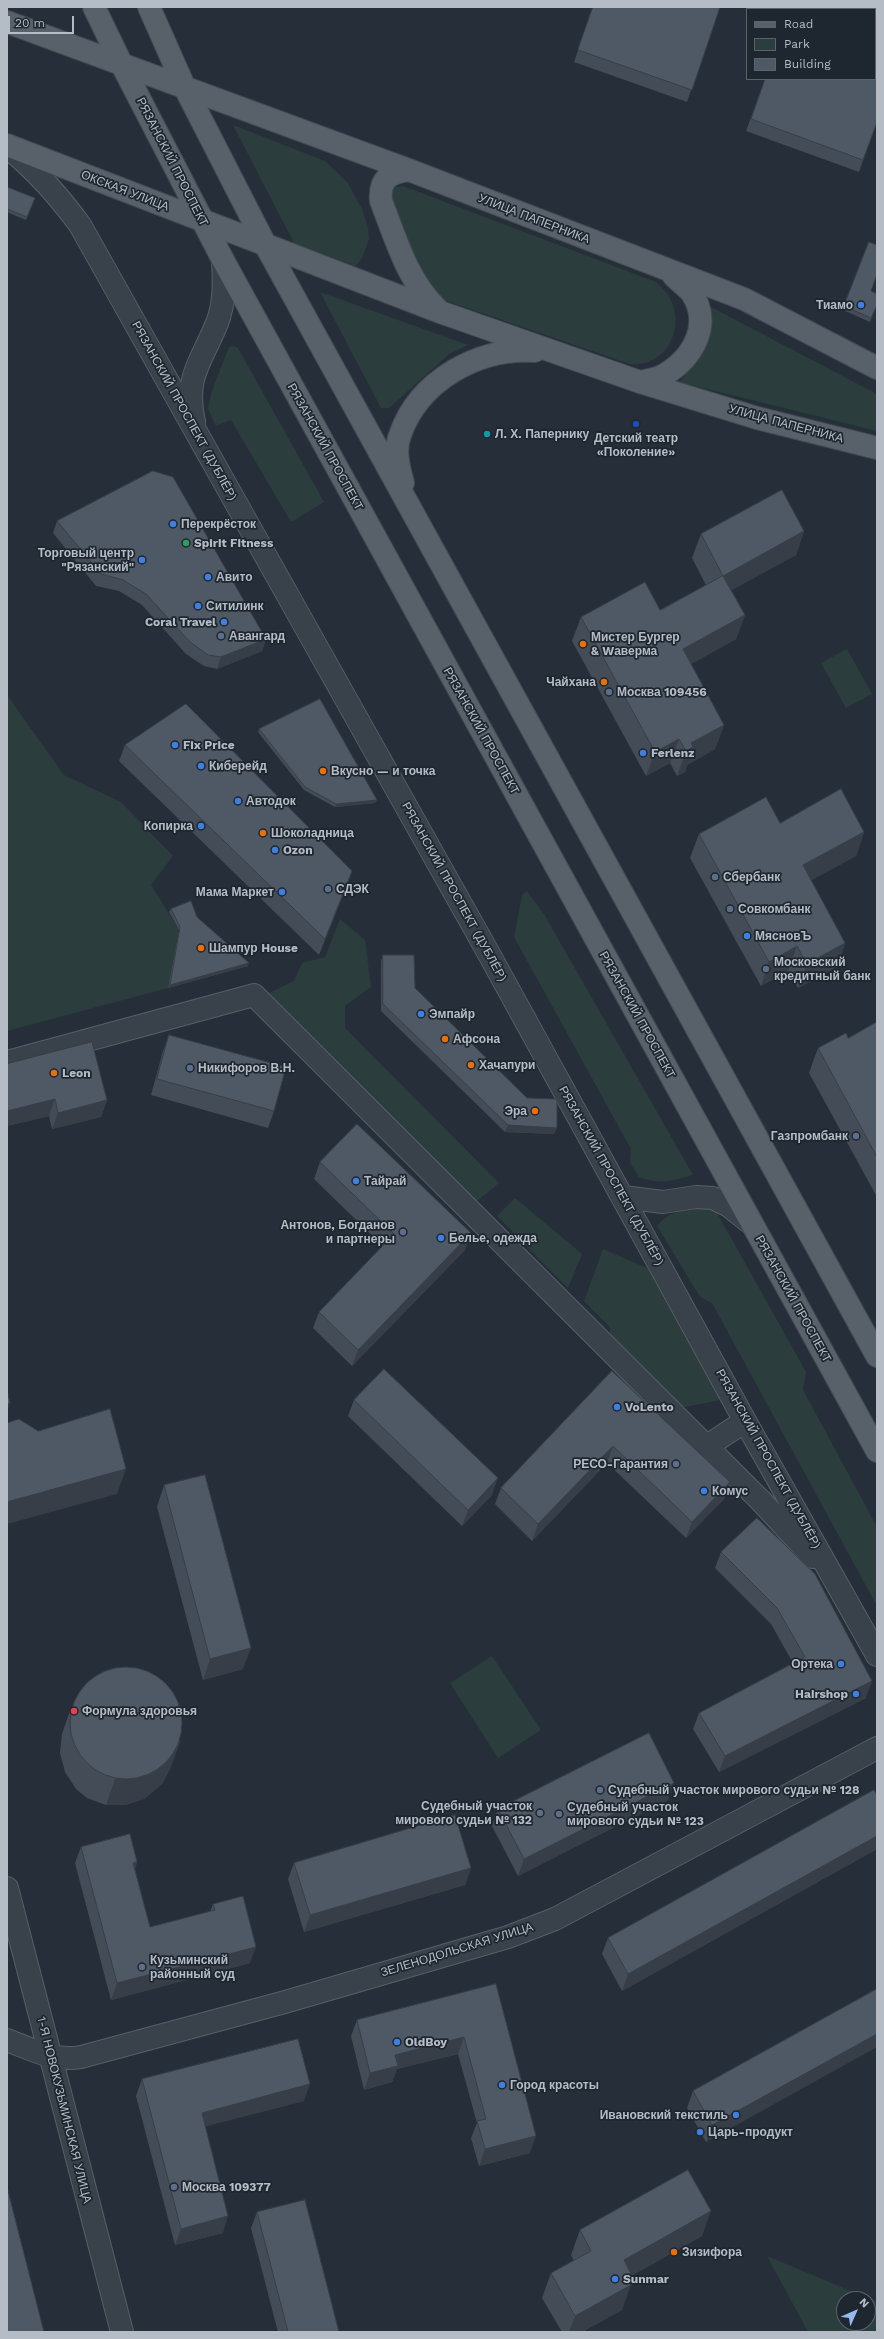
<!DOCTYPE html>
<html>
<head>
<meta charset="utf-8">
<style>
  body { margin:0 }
  #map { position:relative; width:884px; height:2339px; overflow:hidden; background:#262f39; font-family:"Work Sans",sans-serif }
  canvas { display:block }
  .frame { position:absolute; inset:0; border:8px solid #b5bcc5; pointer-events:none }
  .legend { position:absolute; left:746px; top:8px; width:130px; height:72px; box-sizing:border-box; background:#1e262f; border:1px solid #5a626b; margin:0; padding:5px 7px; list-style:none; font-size:12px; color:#b5bcc5 }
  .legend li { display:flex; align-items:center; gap:8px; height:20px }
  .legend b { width:20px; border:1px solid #5a626b }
  .north { position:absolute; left:836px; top:2291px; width:40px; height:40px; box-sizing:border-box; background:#1e262f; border:1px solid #5a626b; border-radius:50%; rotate:45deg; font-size:11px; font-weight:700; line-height:16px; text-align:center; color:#b5bcc5 }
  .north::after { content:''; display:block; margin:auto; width:14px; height:18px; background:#95b9eb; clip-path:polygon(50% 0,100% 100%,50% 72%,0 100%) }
  .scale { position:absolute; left:8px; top:16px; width:66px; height:18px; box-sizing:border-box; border:2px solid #b5bcc5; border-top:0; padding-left:5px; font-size:12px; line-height:14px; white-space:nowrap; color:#b5bcc5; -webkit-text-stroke:3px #1e262f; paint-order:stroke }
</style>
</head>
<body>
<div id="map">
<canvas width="884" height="2339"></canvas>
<div class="frame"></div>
<ul class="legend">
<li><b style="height:5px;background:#58606a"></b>Road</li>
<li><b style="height:11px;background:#2b3d3c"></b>Park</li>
<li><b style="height:11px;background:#4f5965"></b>Building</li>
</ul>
<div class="north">N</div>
<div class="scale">20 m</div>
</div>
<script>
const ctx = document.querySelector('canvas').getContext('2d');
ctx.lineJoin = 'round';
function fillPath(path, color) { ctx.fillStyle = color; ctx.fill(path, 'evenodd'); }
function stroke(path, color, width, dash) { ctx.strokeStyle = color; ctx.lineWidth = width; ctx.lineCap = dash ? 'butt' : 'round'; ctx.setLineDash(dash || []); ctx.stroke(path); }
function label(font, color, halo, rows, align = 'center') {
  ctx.font = font + ' "Work Sans",sans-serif'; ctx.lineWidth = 3.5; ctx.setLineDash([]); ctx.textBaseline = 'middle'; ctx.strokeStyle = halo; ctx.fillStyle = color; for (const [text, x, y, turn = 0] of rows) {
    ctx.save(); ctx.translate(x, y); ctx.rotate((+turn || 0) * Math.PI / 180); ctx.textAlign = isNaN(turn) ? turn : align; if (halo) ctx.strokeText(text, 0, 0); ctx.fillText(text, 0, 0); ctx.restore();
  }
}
fillPath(new Path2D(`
  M 233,125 L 325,161 L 347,182 L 362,209 L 368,227 L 369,239 L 362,258 L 356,266 L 294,243 Z
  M 403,186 L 656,282 C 660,286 666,291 669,296 C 682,319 675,352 648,362 C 643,364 635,364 630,364 L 438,298 L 416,265 L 389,198 L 392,188 Z
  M 320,292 L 468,345 L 449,354 L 389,408 L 381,408 Z
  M 709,306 L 877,394 L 877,431 L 679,382 C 702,359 706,337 709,306 Z
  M 234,346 L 238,348 L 324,502 L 291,522 L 231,420 L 216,426 L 208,409 L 211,393 L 229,347 Z
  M 847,649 L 872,694 L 846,708 L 821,663 Z
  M 7,695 L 64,775 L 121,802 L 173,856 L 151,885 L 179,930 L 168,988 L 7,1031 Z
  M 527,891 L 544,914 L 693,1175 C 671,1181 661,1185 639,1177 L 630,1163 L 631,1149 L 514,937 L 522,895 Z
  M 340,919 L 365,940 L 371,987 L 345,1006 L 345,1028 L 499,1183 L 475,1203 L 263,996 L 294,981 L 302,963 L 325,957 Z
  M 515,1198 L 582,1254 L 568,1288 L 497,1216 Z
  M 706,1207 L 716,1211 L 806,1372 L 803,1390 L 877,1527 L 877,1606 L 712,1303 L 700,1297 L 657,1226 C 669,1210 688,1210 706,1207 Z
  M 603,1249 L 647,1268 L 721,1400 L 680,1408 L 610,1345 L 610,1327 L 584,1301 Z
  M 492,1656 L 541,1730 L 498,1758 L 450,1683 Z
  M 767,2256 L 877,2302 L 877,2332 L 808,2332 ZM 844,2299 L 868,2299 L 868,2323 L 844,2323 Z`), '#2b3d3c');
const minor = new Path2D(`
  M 7,147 C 36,170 58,195 80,225 L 489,954 L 745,1421 L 877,1655
  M 194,422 C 184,376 201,363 217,323 C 225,303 224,281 223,260
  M 7,1062 L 254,995 L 761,1501 L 813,1557
  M 623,1197 L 663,1202 L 696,1197 L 713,1198 L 729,1206 L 752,1224
  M 706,1447 L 745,1421
  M 7,1888 L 122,2332
  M 7,2040 C 31,2049 54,2062 81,2057 L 285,2002 L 508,1937 L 555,1919 L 877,1748`);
const major = new Path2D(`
  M 94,7 L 121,63 L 223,260 L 877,1451
  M 149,7 L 184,86 L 266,246 L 877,1356
  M 7,22 L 409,170 L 744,299 L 877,368
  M 7,145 L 440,312 L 640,382 L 757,418 L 877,448
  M 409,170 C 389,173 379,179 381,201 C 396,239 407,280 437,309
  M 640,382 C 648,380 658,379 664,375 C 693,358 713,324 691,292 C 686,286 678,281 673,275
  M 403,483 C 399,468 394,451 400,435 C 419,380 479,347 535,351`);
stroke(minor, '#575f68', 24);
stroke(major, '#424a53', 24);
stroke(minor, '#39414a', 22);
stroke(major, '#58606a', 22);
fillPath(new Path2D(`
  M 593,7 L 720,7 L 687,102 L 574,62 Z
  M 765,79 L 877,122 L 859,172 L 746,131 Z
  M 7,187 L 35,198 L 26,220 L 7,212 Z
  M 869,242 L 871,291 L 877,305 L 870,322 L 843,310 Z
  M 57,521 L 266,639 L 262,651 L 217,669 L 204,666 L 186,654 L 142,605 L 119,591 L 96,586 L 53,533 Z
  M 804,531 L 796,555 L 731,590 L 745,615 L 736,639 L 691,664 L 724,725 L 715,749 L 687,765 L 685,772 L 677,776 L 670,763 L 646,776 L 572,641 L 581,617 L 660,610 L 706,585 L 692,558 L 701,534 Z
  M 259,729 L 377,800 L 375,803 L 335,807 L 304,790 L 258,732 Z
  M 125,745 L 352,871 L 346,888 L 319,955 L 119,761 Z
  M 780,823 L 864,832 L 856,856 L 811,880 L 845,943 L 837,967 L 798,988 L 788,971 L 761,986 L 690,858 L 699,834 Z
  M 171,909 L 197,917 L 248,966 L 168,988 L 179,930 L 169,912 Z
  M 383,955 L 415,988 L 554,1134 L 505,1132 L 381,1011 L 381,961 Z
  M 877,1022 L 877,1197 L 809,1073 L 818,1048 L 848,1038 Z
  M 169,1035 L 274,1111 L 268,1128 L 151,1095 L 163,1051 Z
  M 7,1064 L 107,1100 L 101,1117 L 52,1129 L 49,1116 L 7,1126 Z
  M 320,1162 L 471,1233 L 465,1250 L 352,1366 L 313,1328 L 319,1312 L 383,1246 L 314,1179 Z
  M 612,1371 L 730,1482 L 724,1499 L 686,1538 L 607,1463 L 532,1541 L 495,1504 L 501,1488 Z
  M 354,1400 L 492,1495 L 462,1526 L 348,1416 Z
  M 164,1485 L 243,1669 L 203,1680 L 157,1507 Z
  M 721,1552 L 866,1698 L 719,1772 L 693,1729 L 699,1713 L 793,1663 L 771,1624 L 715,1568 Z
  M 71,1708 L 171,1767 L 162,1784 L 144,1799 L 125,1805 L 106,1805 L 87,1798 L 76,1789 L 65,1772 L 60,1753 L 62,1734 Z
  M 877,1795 L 877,1849 L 622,1991 L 602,1954 L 608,1938 Z
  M 668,1800 L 518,1876 L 492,1826 L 498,1809 Z
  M 81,1847 L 137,1862 L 135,1869 L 150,1927 L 210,1912 L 213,1904 L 250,1963 L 111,2000 L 75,1863 Z
  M 294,1863 L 471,1868 L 465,1885 L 304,1932 L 288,1879 Z
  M 496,1984 L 530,2153 L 479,2166 L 471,2138 L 477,2123 L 458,2054 L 397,2069 L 392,2082 L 364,2090 L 351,2036 L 357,2020 Z
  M 877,1989 L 706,2142 L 687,2108 L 693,2091 Z
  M 142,2079 L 304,2101 L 205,2126 L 223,2233 L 175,2245 L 136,2096 Z
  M 257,2212 L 339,2332 L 278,2332 L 251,2228 Z
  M 580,2230 L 702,2236 L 631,2276 L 629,2282 L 622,2310 L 582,2332 L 562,2332 L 542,2298 L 551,2273 L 574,2261 L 571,2255 Z`), '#444d57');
fillPath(new Path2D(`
  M 804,531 L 796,555 L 714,600 L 723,576 Z
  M 745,615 L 736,639 L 674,673 L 683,649 Z
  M 266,639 L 262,651 L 217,669 L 221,657 Z
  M 724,725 L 715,749 L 687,765 L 685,772 L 677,776 L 686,751 L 691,743 Z
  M 679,739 L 670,763 L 646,776 L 655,752 Z
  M 377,800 L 375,803 L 335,807 L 336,804 Z
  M 864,832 L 856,856 L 794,890 L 803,865 Z
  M 352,871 L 346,888 L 319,955 L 325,939 Z
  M 845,943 L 837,967 L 798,988 L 807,964 Z
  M 797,946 L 788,971 L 761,986 L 769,962 Z
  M 249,963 L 248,966 L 168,988 L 170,985 Z
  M 55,1099 L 49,1116 L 7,1126 L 7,1111 Z
  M 107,1100 L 101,1117 L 52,1129 L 58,1113 Z
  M 508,1125 L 557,1128 L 554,1134 L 505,1132 Z
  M 471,1233 L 465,1250 L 352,1366 L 358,1350 Z
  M 10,1403 L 7,1412 L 7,1404 Z
  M 613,1446 L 607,1463 L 532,1541 L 538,1524 Z
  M 126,1469 L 117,1494 L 7,1524 L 7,1502 Z
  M 498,1478 L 492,1495 L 462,1526 L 468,1510 Z
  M 730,1482 L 724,1499 L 686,1538 L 692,1522 Z
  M 251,1648 L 243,1669 L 203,1680 L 210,1659 Z
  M 872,1681 L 866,1698 L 719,1772 L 725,1756 Z
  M 181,1740 L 171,1767 L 162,1784 L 144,1799 L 125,1805 L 106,1805 L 115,1779 Z
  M 674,1783 L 668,1800 L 518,1876 L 524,1859 Z
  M 877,1836 L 877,1849 L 622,1991 L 628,1974 Z
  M 137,1862 L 131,1879 L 133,1863 Z
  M 471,1868 L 465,1885 L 304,1932 L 310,1915 Z
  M 256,1947 L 250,1963 L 111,2000 L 117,1983 Z
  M 877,2034 L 877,2047 L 706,2142 L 712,2125 Z
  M 464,2037 L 458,2054 L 397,2069 L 392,2082 L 364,2090 L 370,2073 L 395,2055 Z
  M 310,2084 L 304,2101 L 196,2129 L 202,2113 Z
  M 536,2136 L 530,2153 L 479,2166 L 485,2149 Z
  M 711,2211 L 702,2236 L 631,2276 L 626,2288 L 631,2285 L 622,2310 L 582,2332 L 569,2332 L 575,2316 L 624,2260 Z
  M 228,2216 L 223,2233 L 175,2245 L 181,2229 Z`), '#373e47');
const building = new Path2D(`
  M 593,7 L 720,7 L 692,90 L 578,50 Z
  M 875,58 L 877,59 L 877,122 L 863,160 L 751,119 L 765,79 L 875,79 Z
  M 7,187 L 35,198 L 27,217 L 7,209 Z
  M 869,242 L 877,245 L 877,274 L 871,291 L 877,294 L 877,305 L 871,318 L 844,306 Z
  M 153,471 L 173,477 L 266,639 L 221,657 L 208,655 L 190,642 L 146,594 L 123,580 L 101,574 L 57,521 Z
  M 782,490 L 804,531 L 723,576 L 701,534 Z
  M 723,576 L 745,615 L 683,649 L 724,725 L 691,743 L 693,747 L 686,751 L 679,739 L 655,752 L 581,617 L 645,582 L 660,610 Z
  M 320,699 L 377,800 L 336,804 L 305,787 L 259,729 Z
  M 186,704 L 352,871 L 325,939 L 125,745 Z
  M 841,789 L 864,832 L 803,865 L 845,943 L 807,964 L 797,946 L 769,962 L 699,834 L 766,797 L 780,823 Z
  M 191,901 L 197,917 L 249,963 L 170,985 L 180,927 L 171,909 Z
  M 383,955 L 414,955 L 415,988 L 527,1098 L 557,1099 L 557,1128 L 508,1125 L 383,1004 Z
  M 877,1022 L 877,1157 L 818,1048 L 846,1033 L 848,1038 Z
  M 169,1035 L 286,1067 L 274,1111 L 157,1079 Z
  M 92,1042 L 107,1100 L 58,1113 L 55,1099 L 7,1111 L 7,1064 Z
  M 357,1124 L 471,1233 L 358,1350 L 319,1312 L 394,1234 L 320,1162 Z
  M 384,1369 L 498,1478 L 468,1510 L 354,1400 Z
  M 612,1371 L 730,1482 L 692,1522 L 613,1446 L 538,1524 L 501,1488 Z
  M 7,1390 L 10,1403 L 7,1404 Z
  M 110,1409 L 126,1469 L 7,1502 L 7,1423 L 19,1419 L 38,1431 Z
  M 205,1475 L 251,1648 L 210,1659 L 164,1485 Z
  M 757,1518 L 815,1574 L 872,1681 L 725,1756 L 699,1713 L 805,1657 L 777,1608 L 721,1552 Z
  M70 1723a56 56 0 1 1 112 0a56 56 0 1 1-112 0Z
  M 649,1733 L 674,1783 L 524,1859 L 498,1809 Z
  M 874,1790 L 877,1795 L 877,1836 L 628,1974 L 608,1938 Z
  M 455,1815 L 471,1868 L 310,1915 L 294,1863 Z
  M 130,1834 L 137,1862 L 133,1863 L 150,1927 L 215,1910 L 213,1904 L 243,1896 L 256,1947 L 117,1983 L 81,1847 Z
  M 496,1984 L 536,2136 L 485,2149 L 477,2121 L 486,2119 L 464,2037 L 395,2055 L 398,2066 L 370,2073 L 357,2020 Z
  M 877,1989 L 877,2034 L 712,2125 L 693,2091 Z
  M 298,2039 L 310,2084 L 202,2113 L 228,2216 L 181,2229 L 142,2079 Z
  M 688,2170 L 711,2211 L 624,2260 L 631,2274 L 626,2277 L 631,2285 L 575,2316 L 551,2273 L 591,2251 L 580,2230 Z
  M 7,2187 L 44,2332 L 7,2332 Z
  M 305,2200 L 339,2332 L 288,2332 L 257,2212 Z`);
fillPath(building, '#4f5965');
stroke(building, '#373e47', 1);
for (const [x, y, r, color] of [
  [861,305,4,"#3f7fe0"],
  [636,424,4,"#1a4fb4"],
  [487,434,4,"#0f9aa8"],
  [173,524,4,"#3f7fe0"],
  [186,543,4,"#2e9e5b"],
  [142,560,4,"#3f7fe0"],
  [208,577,4,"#3f7fe0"],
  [198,606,4,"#3f7fe0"],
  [224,622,4,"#3f7fe0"],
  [221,636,4,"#5c6f8a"],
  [583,644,4,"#e8710a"],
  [604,682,4,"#e8710a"],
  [609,692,4,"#5c6f8a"],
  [175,745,4,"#3f7fe0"],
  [643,753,4,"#3f7fe0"],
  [201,766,4,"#3f7fe0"],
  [323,771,4,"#e8710a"],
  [238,801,4,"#3f7fe0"],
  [201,826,4,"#3f7fe0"],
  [263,833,4,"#e8710a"],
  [275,850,4,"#3f7fe0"],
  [715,877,4,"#5c6f8a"],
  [328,889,4,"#5c6f8a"],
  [282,892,4,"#3f7fe0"],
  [730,909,4,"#5c6f8a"],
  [747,936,4,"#3f7fe0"],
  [201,948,4,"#e8710a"],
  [766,969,4,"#5c6f8a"],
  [421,1014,4,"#3f7fe0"],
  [445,1039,4,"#e8710a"],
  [471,1065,4,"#e8710a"],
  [190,1068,4,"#5c6f8a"],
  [54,1073,4,"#e8710a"],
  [535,1111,4,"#e8710a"],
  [856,1136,4,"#5c6f8a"],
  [356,1181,4,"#3f7fe0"],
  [403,1232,4,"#5c6f8a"],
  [441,1238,4,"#3f7fe0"],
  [617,1407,4,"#3f7fe0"],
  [676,1464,4,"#5c6f8a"],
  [704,1491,4,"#3f7fe0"],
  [841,1664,4,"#3f7fe0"],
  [856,1694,4,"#3f7fe0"],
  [74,1711,4,"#e0444e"],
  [600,1790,4,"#5c6f8a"],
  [540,1813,4,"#5c6f8a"],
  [559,1814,4,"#5c6f8a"],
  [142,1967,4,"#5c6f8a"],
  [397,2042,4,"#3f7fe0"],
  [502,2085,4,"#3f7fe0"],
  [736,2115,4,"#3f7fe0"],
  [700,2132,4,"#3f7fe0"],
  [174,2187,4,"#5c6f8a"],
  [674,2252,4,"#e8710a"],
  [615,2279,4,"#3f7fe0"]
]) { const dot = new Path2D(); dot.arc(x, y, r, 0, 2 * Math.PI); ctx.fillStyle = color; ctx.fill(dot); stroke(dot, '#1e262f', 1.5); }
label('12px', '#b5bcc5', '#1e262f', [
  ["РЯЗАНСКИЙ ПРОСПЕКТ",172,162,63],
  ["ОКСКАЯ УЛИЦА",125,191,21],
  ["УЛИЦА ПАПЕРНИКА",534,219,21],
  ["РЯЗАНСКИЙ ПРОСПЕКТ (ДУБЛЁР)",184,411,61],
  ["УЛИЦА ПАПЕРНИКА",786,424,15],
  ["РЯЗАНСКИЙ ПРОСПЕКТ",325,447,61],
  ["РЯЗАНСКИЙ ПРОСПЕКТ",481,731,61],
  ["РЯЗАНСКИЙ ПРОСПЕКТ (ДУБЛЁР)",454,892,61],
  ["РЯЗАНСКИЙ ПРОСПЕКТ",637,1015,61],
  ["РЯЗАНСКИЙ ПРОСПЕКТ (ДУБЛЁР)",611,1176,61],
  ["РЯЗАНСКИЙ ПРОСПЕКТ",793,1299,61],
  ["РЯЗАНСКИЙ ПРОСПЕКТ (ДУБЛЁР)",768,1459,61],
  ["ЗЕЛЕНОДОЛЬСКАЯ УЛИЦА",457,1950,-17],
  ["1-Я НОВОКУЗЬМИНСКАЯ УЛИЦА",64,2110,76]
]);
label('bold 12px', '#b5bcc5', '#1e262f', [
  ["Тиамо",853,305,"right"],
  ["Л. Х. Папернику",495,434],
  ["Детский театр",636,438,"center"],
  ["«Поколение»",636,452,"center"],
  ["Перекрёсток",181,524],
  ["Spirit Fitness",194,543],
  ["Торговый центр",134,553,"right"],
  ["\"Рязанский\"",134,567,"right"],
  ["Авито",216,577],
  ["Ситилинк",206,606],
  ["Coral Travel",216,622,"right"],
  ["Авангард",229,636],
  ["Мистер Бургер",591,637],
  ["& Wаверма",591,651],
  ["Чайхана",596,682,"right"],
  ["Москва 109456",617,692],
  ["Fix Price",183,745],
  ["Ferlenz",651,753],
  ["Киберейд",209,766],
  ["Вкусно — и точка",331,771],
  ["Автодок",246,801],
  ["Копирка",193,826,"right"],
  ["Шоколадница",271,833],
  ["Ozon",283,850],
  ["Сбербанк",723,877],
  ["СДЭК",336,889],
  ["Мама Маркет",274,892,"right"],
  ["Совкомбанк",738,909],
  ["МясновЪ",755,936],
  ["Шампур House",209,948],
  ["Московский",774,962],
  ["кредитный банк",774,976],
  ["Эмпайр",429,1014],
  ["Афсона",453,1039],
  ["Хачапури",479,1065],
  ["Никифоров В.Н.",198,1068],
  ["Leon",62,1073],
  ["Эра",527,1111,"right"],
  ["Газпромбанк",848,1136,"right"],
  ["Тайрай",364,1181],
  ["Антонов, Богданов",395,1225,"right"],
  ["и партнеры",395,1239,"right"],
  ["Белье, одежда",449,1238],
  ["VoLento",625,1407],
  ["РЕСО-Гарантия",668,1464,"right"],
  ["Комус",712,1491],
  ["Ортека",833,1664,"right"],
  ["Hairshop",848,1694,"right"],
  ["Формула здоровья",82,1711],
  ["Судебный участок мирового судьи № 128",608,1790],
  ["Судебный участок",532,1806,"right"],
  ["мирового судьи № 132",532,1820,"right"],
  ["Судебный участок",567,1807],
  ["мирового судьи № 123",567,1821],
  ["Кузьминский",150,1960],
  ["районный суд",150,1974],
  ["OldBoy",405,2042],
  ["Город красоты",510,2085],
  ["Ивановский текстиль",728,2115,"right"],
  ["Царь-продукт",708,2132],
  ["Москва 109377",182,2187],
  ["Зизифора",682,2252],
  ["Sunmar",623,2279]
], 'left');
</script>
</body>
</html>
